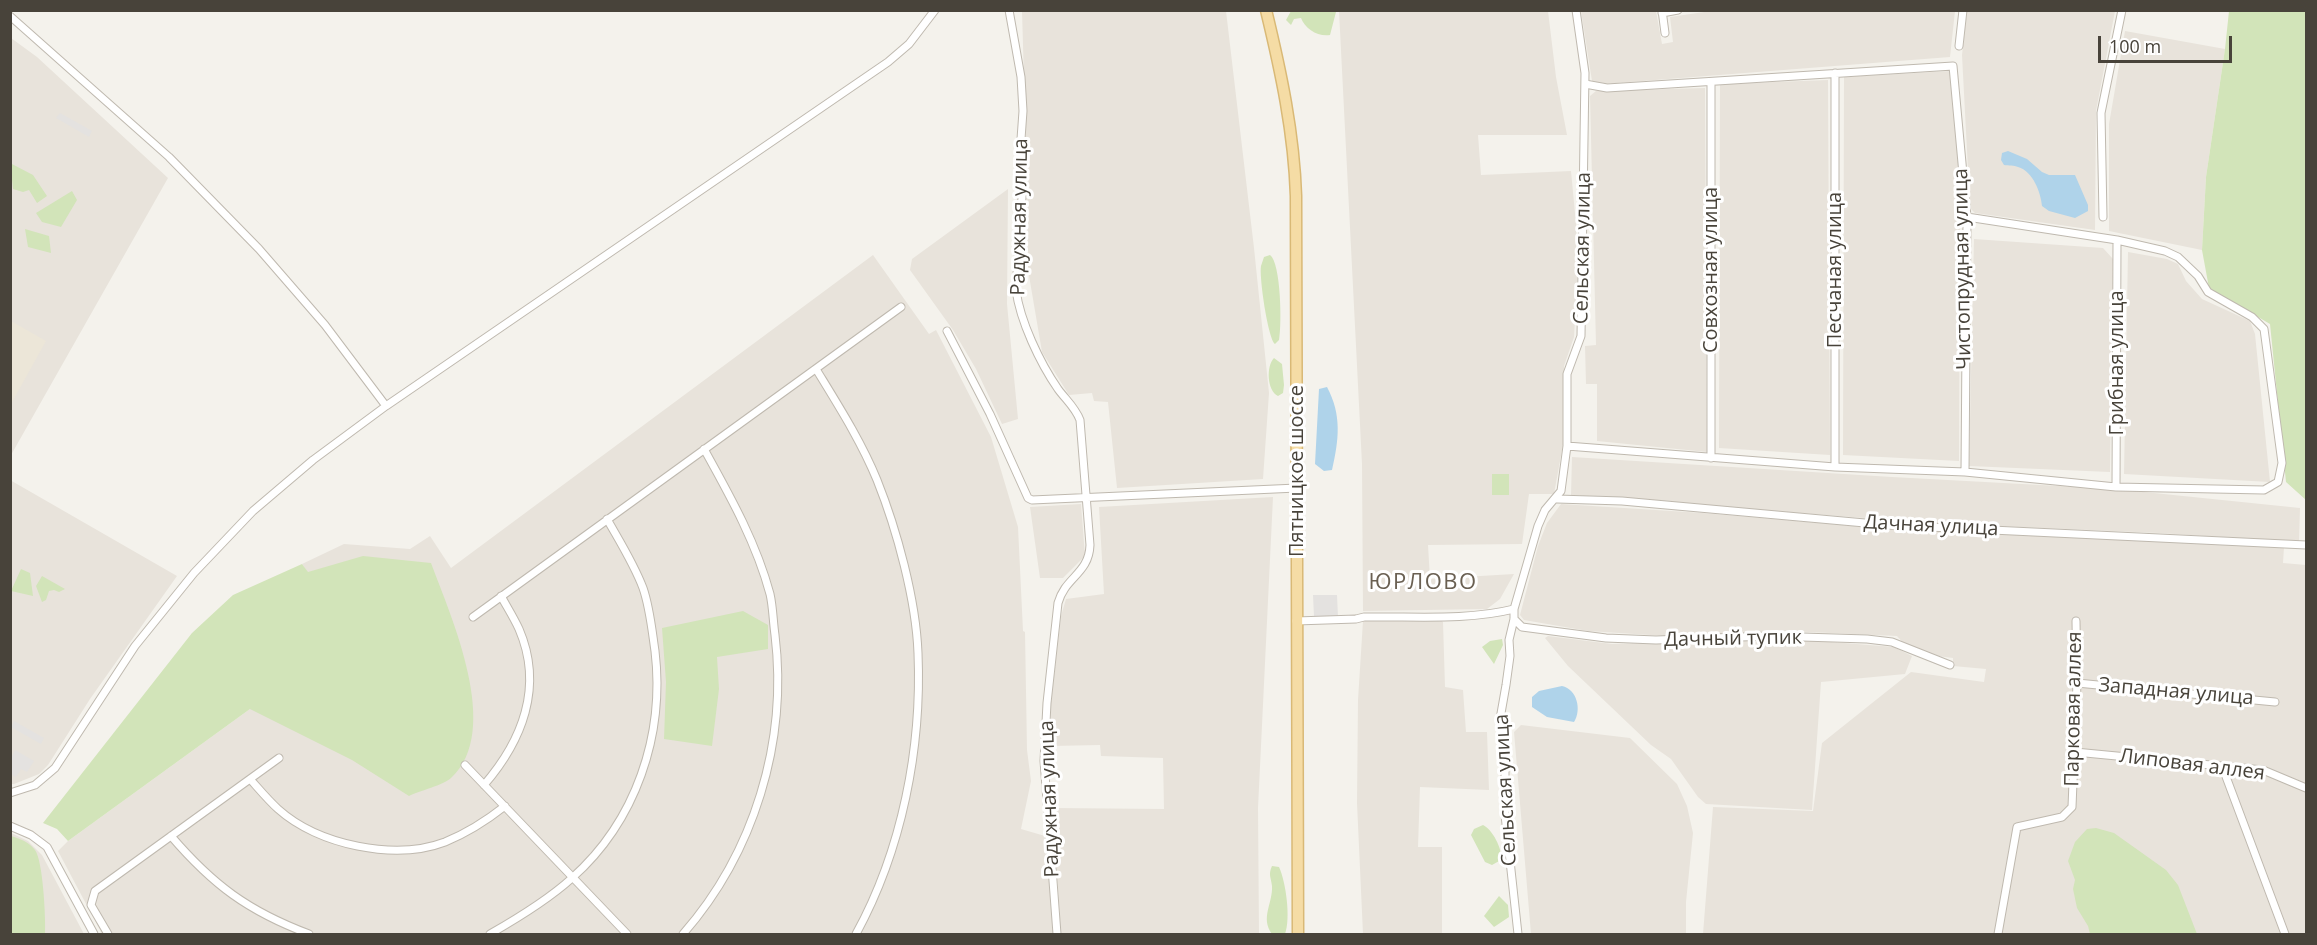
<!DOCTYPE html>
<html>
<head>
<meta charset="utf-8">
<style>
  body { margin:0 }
  #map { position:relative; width:2317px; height:945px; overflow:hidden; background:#f4f2ec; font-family:"Open Sans",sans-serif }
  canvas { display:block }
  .frame { position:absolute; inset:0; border:12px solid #48433a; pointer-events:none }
  .scale { position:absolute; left:2098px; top:36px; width:134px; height:27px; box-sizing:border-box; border:3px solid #48433a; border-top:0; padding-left:8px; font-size:18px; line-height:21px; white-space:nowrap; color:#48433a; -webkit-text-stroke:4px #fff; paint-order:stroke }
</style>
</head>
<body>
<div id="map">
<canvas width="2317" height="945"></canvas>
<div class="frame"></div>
<div class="scale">100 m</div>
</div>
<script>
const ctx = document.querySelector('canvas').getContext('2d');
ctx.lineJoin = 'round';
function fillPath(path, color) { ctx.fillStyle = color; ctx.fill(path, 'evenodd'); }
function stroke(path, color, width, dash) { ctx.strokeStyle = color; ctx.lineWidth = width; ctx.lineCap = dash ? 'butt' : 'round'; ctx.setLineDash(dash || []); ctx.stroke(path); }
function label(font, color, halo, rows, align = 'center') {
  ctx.font = font + ' "Open Sans",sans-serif'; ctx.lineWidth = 6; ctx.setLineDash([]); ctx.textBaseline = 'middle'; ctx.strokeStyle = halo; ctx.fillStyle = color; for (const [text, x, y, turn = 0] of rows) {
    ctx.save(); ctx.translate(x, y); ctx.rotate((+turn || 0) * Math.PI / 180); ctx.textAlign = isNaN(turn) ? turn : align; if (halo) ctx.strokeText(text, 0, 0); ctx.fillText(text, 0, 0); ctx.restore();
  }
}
fillPath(new Path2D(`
  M 1022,11 L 1226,11 L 1254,248 L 1269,393 L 1263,479 L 1117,488 L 1108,402 L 1094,401 L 1092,393 L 1069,395 L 1042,352 L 1025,252 L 1027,181 Z
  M 1339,11 L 1548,11 L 1556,77 L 1567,135 L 1478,135 L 1481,175 L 1571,171 L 1576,224 L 1577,282 L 1574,337 L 1564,366 L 1564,439 L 1554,494 L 1529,494 L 1522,544 L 1428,545 L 1430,579 L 1514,574 L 1500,599 L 1487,609 L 1363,611 L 1362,464 Z
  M 1581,11 L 1656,11 L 1662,44 L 1673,42 L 1670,17 L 1711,11 L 1955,11 L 1950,57 L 1604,84 L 1592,81 Z
  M 1967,11 L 2115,11 L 2096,111 L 2095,230 L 1975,213 L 1970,208 L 1962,55 Z
  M 2125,31 L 2225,49 L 2206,177 L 2202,250 L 2109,231 L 2109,124 Z
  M 11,38 L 37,57 L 168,178 L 11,455 Z
  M 1950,71 L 1958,151 L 1960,218 L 1959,461 L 1843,455 L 1844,77 Z
  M 1828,80 L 1830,455 L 1719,448 L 1720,84 Z
  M 1705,88 L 1707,452 L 1597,441 L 1597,384 L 1586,384 L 1585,346 L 1596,345 L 1590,96 L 1596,91 Z
  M 1008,189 L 1007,304 L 1018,419 L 1002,424 L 976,369 L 953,330 L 910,270 L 912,259 Z
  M 1974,239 L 2103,248 L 2113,259 L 2110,472 L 1969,466 Z
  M 2128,252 L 2167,259 L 2178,264 L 2186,281 L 2202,299 L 2250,321 L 2255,334 L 2270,482 L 2124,474 Z
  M 873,255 L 929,334 L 936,330 L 991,437 L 1018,527 L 1023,631 L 1025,632 L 1027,750 L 1031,781 L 1021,829 L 1045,836 L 1054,934 L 102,934 L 58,851 L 68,841 L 250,709 L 307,572 L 302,564 L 344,544 L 410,549 L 430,536 L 451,568 Z
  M 1572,457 L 1892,477 L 2115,489 L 2300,508 L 2299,542 L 2159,533 L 1928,523 L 1571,495 Z
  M 10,480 L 177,576 L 90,699 L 48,765 L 39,774 L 14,784 L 10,784 Z
  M 1273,497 L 1258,808 L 1259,934 L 1061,934 L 1053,808 L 1164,809 L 1163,758 L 1101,756 L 1100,745 L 1051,746 L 1051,702 L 1061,616 L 1066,599 L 1104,594 L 1099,507 Z
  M 1081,504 L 1085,556 L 1063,578 L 1040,578 L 1030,507 Z
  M 1561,504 L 1703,513 L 1888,529 L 2284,547 L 2283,563 L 2306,565 L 2306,934 L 1703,934 L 1713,807 L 1813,811 L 1822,743 L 1911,672 L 1984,682 L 1986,669 L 1953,666 L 1953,658 L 1930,655 L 1904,644 L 1897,636 L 1787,631 L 1666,636 L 1588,631 L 1524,620 L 1520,615 L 1538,546 L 1547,523 Z
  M 1439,619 L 1443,622 L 1445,687 L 1463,690 L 1466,732 L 1487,732 L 1489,790 L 1420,787 L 1418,847 L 1442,847 L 1442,934 L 1363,934 L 1357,803 L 1358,700 L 1363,621 Z
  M 1548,636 L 1612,644 L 1766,639 L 1819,641 L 1894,647 L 1912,656 L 1905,674 L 1821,682 L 1812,810 L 1706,804 L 1698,797 L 1671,759 L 1651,745 L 1568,666 L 1545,638 Z
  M 1521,725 L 1630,738 L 1677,784 L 1687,806 L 1693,833 L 1686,902 L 1686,934 L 1531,934 L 1514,732 Z
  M 11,833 L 28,841 L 42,855 L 84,934 L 11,934 Z`), '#e8e3db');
fillPath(new Path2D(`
  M 11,321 L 46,341 L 11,404 Z`), '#ece6d8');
fillPath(new Path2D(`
  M 1334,10 L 1336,12 L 1330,35 C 1318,37 1305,29 1301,18 L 1294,19 L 1291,25 L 1286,20 L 1291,11 Z
  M 2229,11 L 2306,11 L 2306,500 L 2286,482 L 2270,324 L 2209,288 L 2202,250 L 2206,177 L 2225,49 Z
  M 10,163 L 33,175 L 47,196 L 37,203 L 29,190 L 23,192 L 13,189 Z
  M 72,191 L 77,200 L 61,227 L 42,222 L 36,213 Z
  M 25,229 L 49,236 L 51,253 L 28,247 Z
  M 1270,255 C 1281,263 1282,325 1279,340 L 1275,344 C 1268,338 1259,277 1261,266 C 1262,263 1263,260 1264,257 Z
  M 1274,358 L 1282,364 L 1284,385 L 1283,393 L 1278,396 C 1267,391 1266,366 1274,358 Z
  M 1492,474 L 1509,474 L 1509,495 L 1492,495 Z
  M 363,556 L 431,563 C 451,617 503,731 451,778 C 444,785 419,791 409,796 L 352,760 L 250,709 L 68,841 L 57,829 L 43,823 L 192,633 L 233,595 L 302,564 L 308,572 Z
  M 21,569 L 30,573 L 33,596 L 11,591 Z
  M 42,576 L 65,589 L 59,592 L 54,590 L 49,591 L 46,600 L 42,602 L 36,586 Z
  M 743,611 L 768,625 L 768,649 L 717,657 L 719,689 L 712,746 L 664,739 L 666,682 L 662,628 Z
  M 1502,639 L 1503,645 L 1494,664 L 1482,647 L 1490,641 Z
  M 1483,825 C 1492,829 1503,849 1501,860 L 1492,865 L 1485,862 L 1471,835 L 1474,829 Z
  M 2096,828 L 2114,833 L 2166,870 L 2178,885 L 2197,934 L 2090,934 L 2088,926 L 2077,908 L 2073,889 L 2075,880 L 2068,861 L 2075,842 L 2087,829 Z
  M 11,836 C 20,839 28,841 35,850 C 43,860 46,920 45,934 L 11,934 Z
  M 1272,866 L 1279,867 C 1286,882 1291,919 1285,934 L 1272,934 C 1260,918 1273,903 1272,886 C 1271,877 1268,875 1272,866 Z
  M 1499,896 L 1508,905 L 1509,917 L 1494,927 L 1484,916 Z`), '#d2e4b9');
fillPath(new Path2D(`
  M 60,113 L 92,131 L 89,137 L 56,118 Z
  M 1313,595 L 1337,595 L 1338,617 L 1314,617 Z
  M 14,721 L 44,738 L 41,744 L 11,727 Z
  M 15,750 L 34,761 L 27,772 L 21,769 L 16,777 L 11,774 L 11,758 Z`), '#e4e2e0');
fillPath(new Path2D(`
  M 2008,151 L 2027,159 L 2042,172 L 2049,175 L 2075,175 L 2088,205 L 2088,211 L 2075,218 L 2049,211 L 2042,206 C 2041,193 2033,171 2018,167 C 2014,165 2009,166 2004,165 L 2001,160 L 2002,153 Z
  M 1327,387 C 1342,415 1339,440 1332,470 L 1324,471 L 1315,464 L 1319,389 Z
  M 1562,686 C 1577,689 1582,710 1574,722 L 1547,717 L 1532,707 L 1532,697 L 1539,691 Z`), '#afd3ea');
const street = new Path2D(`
  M 1009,10 L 1021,77 L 1023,111 L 1021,139 L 1023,181 L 1016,290 C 1020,321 1040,363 1058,389 C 1066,400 1075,407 1080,420 L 1090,545 C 1089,574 1065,577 1058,603 L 1047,703 L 1044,761 L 1057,934
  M 1662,10 L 1665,33
  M 1662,13 L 1678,10
  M 10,16 L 169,157 L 259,249 L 325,325 L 386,406
  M 1959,46 L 1963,10
  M 1585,84 L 1607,88 L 1953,66 L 1967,217 L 1965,472
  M 2103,217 L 2101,113 L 2122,10
  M 947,331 L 990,414 L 1028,498 L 1032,500 L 1297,488
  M 816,369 C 838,405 861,441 877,480 C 897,530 916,600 918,653 C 922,748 902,850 856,934
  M 1567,446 L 1835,467 L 1965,472 L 2116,487 L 2264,490 L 2278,482 L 2282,463 L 2264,329 L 2252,317 L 2208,292 L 2198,276 L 2178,257 L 2165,251 L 2117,240 L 1967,217
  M 1711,458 L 1711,82
  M 1835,467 L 1835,73
  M 2116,487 L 2117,240
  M 1557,499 L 1622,501 L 1887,525 L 2306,545
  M 473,617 L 901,307
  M 1514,619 L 1522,627 L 1606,638 L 1656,640 L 1769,636 L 1867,639 L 1892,642 L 1950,665
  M 1296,621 L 1356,619 L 1364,617 C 1413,616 1466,621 1514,609
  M 2077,683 L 2275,702
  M 2075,752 L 2263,770 L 2306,788
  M 465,765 L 627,934
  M 2222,766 L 2285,934
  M 250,779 C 259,789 268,800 278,809 C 318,845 395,861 445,842 C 467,833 486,821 505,806
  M 484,785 C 522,741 544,687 519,629 C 514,618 507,607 501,596
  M 10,793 L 35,785 L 55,768 L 135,646 L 194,573 L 253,511 L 313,460 L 386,406 L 888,62 L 909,44 L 935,10
  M 10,826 L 31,835 L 47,847 L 94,934
  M 171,836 C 213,885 248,911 309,934
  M 108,934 L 91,905 L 95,891 L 279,758
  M 490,934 C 518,918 548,900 572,878 C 636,821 665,735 655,651 C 652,631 650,608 643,588 C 634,564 620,542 607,519
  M 683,934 C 754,853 788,742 775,635 C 773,621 773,607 770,594 C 756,542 730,496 704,449
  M 1518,934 L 1505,815 L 1505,738 L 1500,719 L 1506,685 L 1510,656 L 1509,640 L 1514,619 L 1514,609 L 1538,526 L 1545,510 L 1561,491 L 1567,446 L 1567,374 L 1581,336 L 1585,73 L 1576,10
  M 1998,934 L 2017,827 L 2062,817 L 2072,807 L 2077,683 L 2076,621`);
const primary = new Path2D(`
  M 1266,10 C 1281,72 1294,133 1296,196 L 1298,934`);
stroke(street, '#bfb9af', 9);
stroke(primary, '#d9b976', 13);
stroke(street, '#fff', 7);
stroke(primary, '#f5dca5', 10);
label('20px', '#48433a', '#fff', [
  ["Радужная улица",1020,217,-89],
  ["Сельская улица",1583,248,-89],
  ["Чистопрудная улица",1963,269,-91],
  ["Совхозная улица",1711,270,-90],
  ["Песчаная улица",1835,270,-90],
  ["Грибная улица",2117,363,-90],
  ["Пятницкое шоссе",1297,471,-90],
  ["Дачная улица",1931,526,3],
  ["Дачный тупик",1733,639,-1],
  ["Западная улица",2176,692,5],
  ["Парковая аллея",2074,709,-89],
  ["Липовая аллея",2192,765,7],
  ["Сельская улица",1506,790,-93],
  ["Радужная улица",1050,799,-92]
]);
ctx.letterSpacing = '1.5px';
label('22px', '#6a6052', '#fff', [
  ["ЮРЛОВО",1423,583]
]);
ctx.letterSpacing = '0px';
</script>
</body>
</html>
